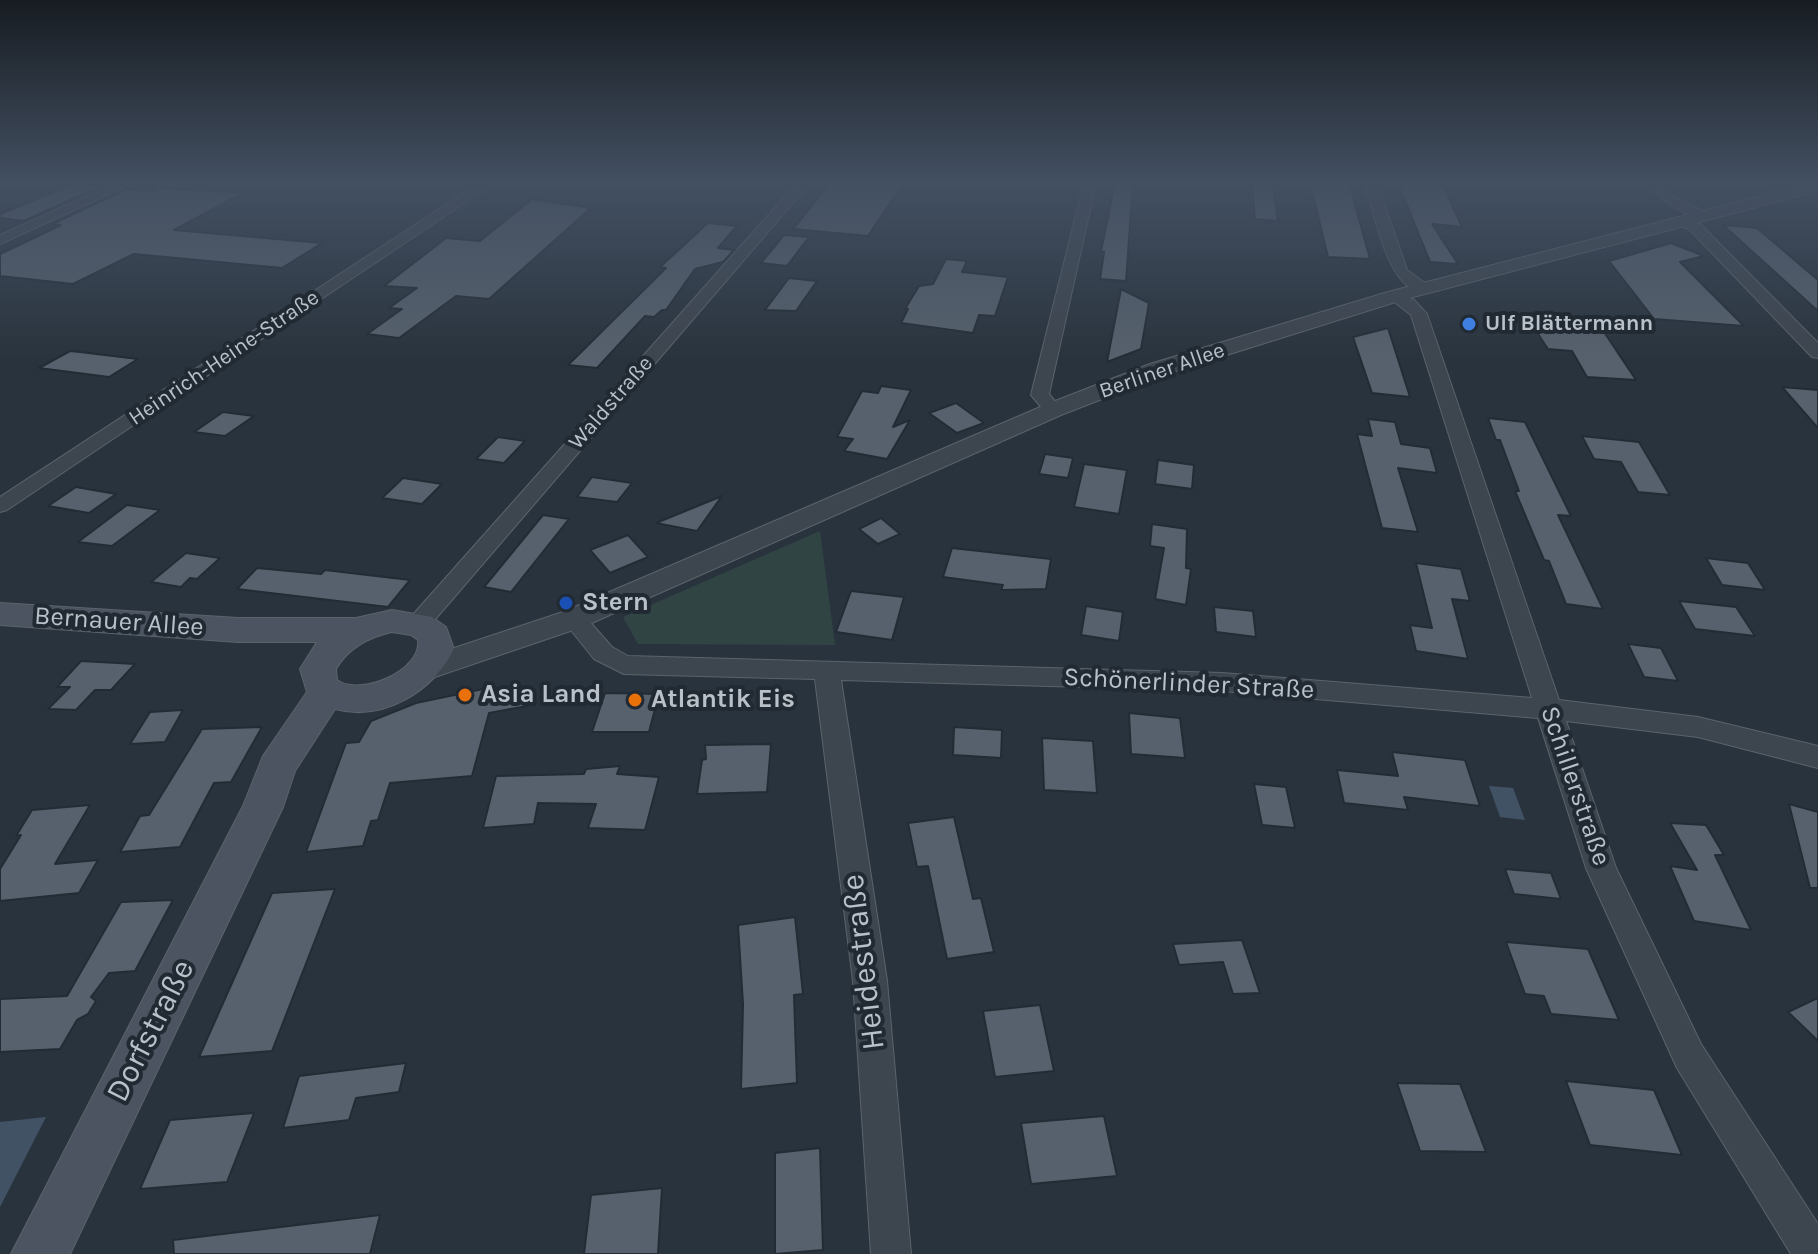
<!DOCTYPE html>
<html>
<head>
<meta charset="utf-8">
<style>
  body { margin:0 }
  canvas { display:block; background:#29333d }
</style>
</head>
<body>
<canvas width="1818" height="1254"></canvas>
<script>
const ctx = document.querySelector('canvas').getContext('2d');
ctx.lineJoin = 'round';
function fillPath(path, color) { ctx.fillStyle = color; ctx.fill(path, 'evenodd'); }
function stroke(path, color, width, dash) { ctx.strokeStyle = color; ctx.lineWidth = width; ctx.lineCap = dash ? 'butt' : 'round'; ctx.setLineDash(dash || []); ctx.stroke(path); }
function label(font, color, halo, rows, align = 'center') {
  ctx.font = font + ' Karla,sans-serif'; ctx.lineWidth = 8; ctx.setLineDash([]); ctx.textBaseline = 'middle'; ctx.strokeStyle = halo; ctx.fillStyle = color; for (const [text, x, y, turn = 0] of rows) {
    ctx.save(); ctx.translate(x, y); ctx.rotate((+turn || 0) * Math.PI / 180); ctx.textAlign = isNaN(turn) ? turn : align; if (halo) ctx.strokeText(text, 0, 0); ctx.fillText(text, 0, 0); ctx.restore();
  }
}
fillPath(new Path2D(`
  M 820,531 L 835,645 L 638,644 L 623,617 Z`), '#314444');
fillPath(new Path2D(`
  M 1489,786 L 1513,788 L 1525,820 L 1500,817 Z
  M 46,1117 L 0,1207 L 0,1122 Z`), '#415264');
const building = new Path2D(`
  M 830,183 L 903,183 L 868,236 L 793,229 Z
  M 1115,183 L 1133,183 L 1126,281 L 1100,279 L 1104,252 L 1101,251 Z
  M 1252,183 L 1273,183 L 1278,221 L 1255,219 Z
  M 1310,183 L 1349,183 L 1370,259 L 1328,257 Z
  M 1398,183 L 1442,183 L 1462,227 L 1432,224 L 1458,264 L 1430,262 Z
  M 74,184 L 101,186 L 24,221 L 0,218 L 0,214 Z
  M 160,188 L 243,193 L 174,230 L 322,243 L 282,268 L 134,254 L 73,284 L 0,276 L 0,254 L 61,225 L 52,224 L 127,189 L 153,191 Z
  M 532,199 L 591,208 L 489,299 L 456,296 L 399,338 L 367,334 L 402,309 L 389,308 L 417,288 L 384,286 L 446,238 L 480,241 Z
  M 708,223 L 737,226 L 718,248 L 734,250 L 723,262 L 695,269 L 666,310 L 662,310 L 654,317 L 645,316 L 597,368 L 568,365 L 666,268 L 660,267 Z
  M 1723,225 L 1757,228 L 1818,280 L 1818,311 Z
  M 784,235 L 809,237 L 787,266 L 761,263 Z
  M 1671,243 L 1704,256 L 1680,262 L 1744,326 L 1654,319 L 1609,261 Z
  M 946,259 L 967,261 L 962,272 L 1008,277 L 995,316 L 979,315 L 973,333 L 901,323 L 908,309 L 905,309 L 919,286 L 933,284 Z
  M 789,278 L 817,281 L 796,311 L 765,310 Z
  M 1121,289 L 1149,303 L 1141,349 L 1107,362 Z
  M 1526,316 L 1591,321 L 1600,326 L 1636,380 L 1587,377 L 1572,351 L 1548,349 Z
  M 1388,328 L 1410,397 L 1372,393 L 1353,337 Z
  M 70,351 L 80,352 L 138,359 L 109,377 L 39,368 Z
  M 881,386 L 911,390 L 893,427 L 910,420 L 887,459 L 844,451 L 853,439 L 837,437 L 862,391 L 878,393 Z
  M 1782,387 L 1818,390 L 1818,428 Z
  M 956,403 L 984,423 L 957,433 L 929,413 Z
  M 223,412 L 254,416 L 225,436 L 194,432 Z
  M 1488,418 L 1525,422 L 1571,516 L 1558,515 L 1603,609 L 1566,604 L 1549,561 L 1544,560 L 1515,491 L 1519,491 L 1500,440 L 1496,440 Z
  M 1368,419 L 1395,422 L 1401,444 L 1430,448 L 1437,473 L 1398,468 L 1418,532 L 1382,528 L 1357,434 L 1372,436 Z
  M 1582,436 L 1639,442 L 1670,495 L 1638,492 L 1621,462 L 1594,459 Z
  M 498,437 L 525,441 L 504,463 L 476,459 Z
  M 1045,454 L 1073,458 L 1068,478 L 1039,474 Z
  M 1158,460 L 1194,465 L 1192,489 L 1155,484 Z
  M 1084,464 L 1127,470 L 1119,514 L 1074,507 Z
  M 592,477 L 632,483 L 617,502 L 577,497 Z
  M 403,478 L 442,484 L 422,504 L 382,498 Z
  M 76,487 L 116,494 L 89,513 L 48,506 Z
  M 722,496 L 697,531 L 656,523 Z
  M 127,505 L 160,510 L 112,546 L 78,542 Z
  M 543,515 L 569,519 L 511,592 L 484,587 Z
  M 881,518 L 900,534 L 878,544 L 859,529 Z
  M 1152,524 L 1187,529 L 1186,568 L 1191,569 L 1186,605 L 1155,599 L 1164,548 L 1150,546 Z
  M 628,535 L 648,557 L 610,573 L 590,550 Z
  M 952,548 L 1051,559 L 1046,589 L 1001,590 L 1003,585 L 943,577 Z
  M 186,553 L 220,558 L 197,579 L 190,578 L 181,587 L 151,582 Z
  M 1706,558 L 1748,563 L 1765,590 L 1722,585 Z
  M 1416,563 L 1461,569 L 1470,601 L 1452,599 L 1468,659 L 1416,651 L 1410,625 L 1432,628 Z
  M 257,568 L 321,574 L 325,570 L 410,580 L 388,607 L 237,589 Z
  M 851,591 L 904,597 L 892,640 L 836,632 Z
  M 1679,601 L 1736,607 L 1755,636 L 1695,629 Z
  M 1086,606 L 1123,612 L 1119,641 L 1081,635 Z
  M 1214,607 L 1253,611 L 1256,637 L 1216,632 Z
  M 1628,644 L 1661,648 L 1678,681 L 1644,677 Z
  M 81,661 L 135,664 L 111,690 L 95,690 L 76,710 L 48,709 L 70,687 L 57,687 Z
  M 527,687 L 527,706 L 489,713 L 472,776 L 390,783 L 378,820 L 371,821 L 363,846 L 306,852 L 346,743 L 359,742 L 371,721 L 416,703 L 483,689 Z
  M 605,693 L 659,694 L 649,732 L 592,732 Z
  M 183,710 L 165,742 L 130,744 L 150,712 Z
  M 1129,713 L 1180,718 L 1185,758 L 1131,754 Z
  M 262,727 L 231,782 L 214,783 L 180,847 L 120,852 L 140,816 L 149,815 L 202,729 Z
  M 954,727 L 1002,730 L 1001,758 L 953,755 Z
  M 1042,738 L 1093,741 L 1097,793 L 1044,790 Z
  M 771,744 L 767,792 L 697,794 L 702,760 L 706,759 L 705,745 Z
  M 1392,752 L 1465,760 L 1480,806 L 1404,797 L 1408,810 L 1344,803 L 1337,770 L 1398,776 Z
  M 620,766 L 617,774 L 659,777 L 645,830 L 588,828 L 596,804 L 538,803 L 534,824 L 483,828 L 496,776 L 584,774 L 586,769 Z
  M 1254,784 L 1286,787 L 1295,828 L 1262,825 Z
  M 1789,804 L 1818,812 L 1818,888 L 1810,888 Z
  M 90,805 L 55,864 L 98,860 L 79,893 L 0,901 L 0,869 L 21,835 L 16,836 L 32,810 Z
  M 954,817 L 973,899 L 981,898 L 994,952 L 947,959 L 928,866 L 917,867 L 908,823 Z
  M 1670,823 L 1706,825 L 1724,855 L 1715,855 L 1751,930 L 1694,921 L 1670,866 L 1697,870 Z
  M 1505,869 L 1551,873 L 1561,899 L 1514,894 Z
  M 335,889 L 272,1051 L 199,1057 L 272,893 Z
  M 173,900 L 135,971 L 109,973 L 91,997 L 96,1001 L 88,1014 L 77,1020 L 60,1049 L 0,1052 L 0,999 L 67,996 L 121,902 Z
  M 795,917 L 803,994 L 794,995 L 797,1083 L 741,1089 L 743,1004 L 738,925 Z
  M 1242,940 L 1260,993 L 1233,994 L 1223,962 L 1179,965 L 1173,944 Z
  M 1506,942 L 1588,949 L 1619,1020 L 1551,1014 L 1544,996 L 1525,994 Z
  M 1818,998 L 1818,1041 L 1788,1012 Z
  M 1040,1005 L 1054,1071 L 995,1077 L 983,1011 Z
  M 406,1063 L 399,1092 L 356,1098 L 349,1120 L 283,1128 L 299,1076 Z
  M 1566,1081 L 1654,1090 L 1682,1155 L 1590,1145 Z
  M 1397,1083 L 1460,1084 L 1486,1152 L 1420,1151 Z
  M 254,1113 L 227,1182 L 140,1189 L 170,1120 Z
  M 1104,1116 L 1117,1176 L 1031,1184 L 1021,1123 Z
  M 820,1148 L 823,1250 L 775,1254 L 775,1153 Z
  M 662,1188 L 658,1254 L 584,1254 L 591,1195 Z
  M 380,1215 L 370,1254 L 174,1254 L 173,1240 Z`);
fillPath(building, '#57616d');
stroke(building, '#232c35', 2);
const minor = new Path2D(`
  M 116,183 L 133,183 L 0,244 L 0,235 Z
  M 479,183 L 494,183 L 7,510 L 0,512 L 0,497 Z
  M 797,183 L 810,183 L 426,630 L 410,630 L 406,624 L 410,618 Z
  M 1084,183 L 1096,183 L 1049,394 L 1062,410 L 1053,416 L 1047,414 L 1031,395 Z
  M 1365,183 L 1377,183 L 1407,270 L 1429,286 L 1429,292 C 1389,299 1374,212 1365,183 Z
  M 1646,183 L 1659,183 L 1673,196 L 1710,215 C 1693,226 1657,196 1646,183 Z
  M 1679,217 L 1700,224 L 1818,343 L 1818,358 L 1812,357 L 1690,230 L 1672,221 Z
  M 1395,291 L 1414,300 L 1427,314 L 1559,700 L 1698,717 L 1818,746 L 1818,768 L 1698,737 L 1566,721 L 1616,868 L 1701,1044 L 1818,1224 L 1818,1254 L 1791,1254 L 1677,1068 L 1586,868 L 1538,718 L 1222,691 L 841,680 L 887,981 L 911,1254 L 871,1254 L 853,981 L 815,679 L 624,674 L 594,659 L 562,619 L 566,613 L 582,613 L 612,647 L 628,656 L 1222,673 L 1532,698 L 1411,315 L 1387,296 Z`);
const tertiary = new Path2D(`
  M 1811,183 L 1818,183 L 1818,191 L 1402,300 L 1166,374 L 1061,415 L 585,626 L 426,680 L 415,677 L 410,669 L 415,661 L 563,612 L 1045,405 L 1150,364 L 1388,292 Z`);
const secondary = new Path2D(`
  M 0,603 L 238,618 L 356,618 L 392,610 L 432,617 L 446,627 L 454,649 C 433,691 384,722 335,709 L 295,771 L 283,807 L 70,1254 L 11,1254 L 243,806 L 263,756 L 307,692 L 300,669 L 317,642 L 238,642 L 0,625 ZM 392,632 L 411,635 L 418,640 C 422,671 360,697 337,680 L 336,669 C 348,648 369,637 392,632 Z`);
stroke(minor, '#5b636b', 2);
stroke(tertiary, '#5b636b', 2);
stroke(secondary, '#5b636b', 2);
fillPath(minor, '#3d454e');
fillPath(tertiary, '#3d454e');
fillPath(secondary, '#4b5460');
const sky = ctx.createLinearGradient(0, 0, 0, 359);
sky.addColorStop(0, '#171c22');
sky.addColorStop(0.51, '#435062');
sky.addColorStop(1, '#43506200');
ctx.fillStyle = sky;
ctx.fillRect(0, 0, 1818, 359);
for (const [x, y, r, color] of [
  [1469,324,8,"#3f7fe0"],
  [566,603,8,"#1a4fb4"],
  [465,695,8,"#e8710a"],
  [635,700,8,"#e8710a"]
]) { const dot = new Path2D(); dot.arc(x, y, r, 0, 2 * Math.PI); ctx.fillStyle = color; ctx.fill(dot); stroke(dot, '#212a33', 3); }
label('bold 22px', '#b9c0c8', '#212a33', [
  ["Ulf Blättermann",1485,324]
], 'left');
label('22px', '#b9c0c8', '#212a33', [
  ["Heinrich-Heine-Straße",224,358,-34],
  ["Berliner Allee",1162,371,-19],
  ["Waldstraße",611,403,-49]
]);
label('bold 26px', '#b9c0c8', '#212a33', [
  ["Stern",582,603],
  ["Asia Land",481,695],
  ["Atlantik Eis",651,700]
], 'left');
label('26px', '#b9c0c8', '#212a33', [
  ["Bernauer Allee",119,622,4],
  ["Schönerlinder Straße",1189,684,3],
  ["Schillerstraße",1575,786,71]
]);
label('32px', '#b9c0c8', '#212a33', [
  ["Heidestraße",864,962,-97],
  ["Dorfstraße",151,1031,-63]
]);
</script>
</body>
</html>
